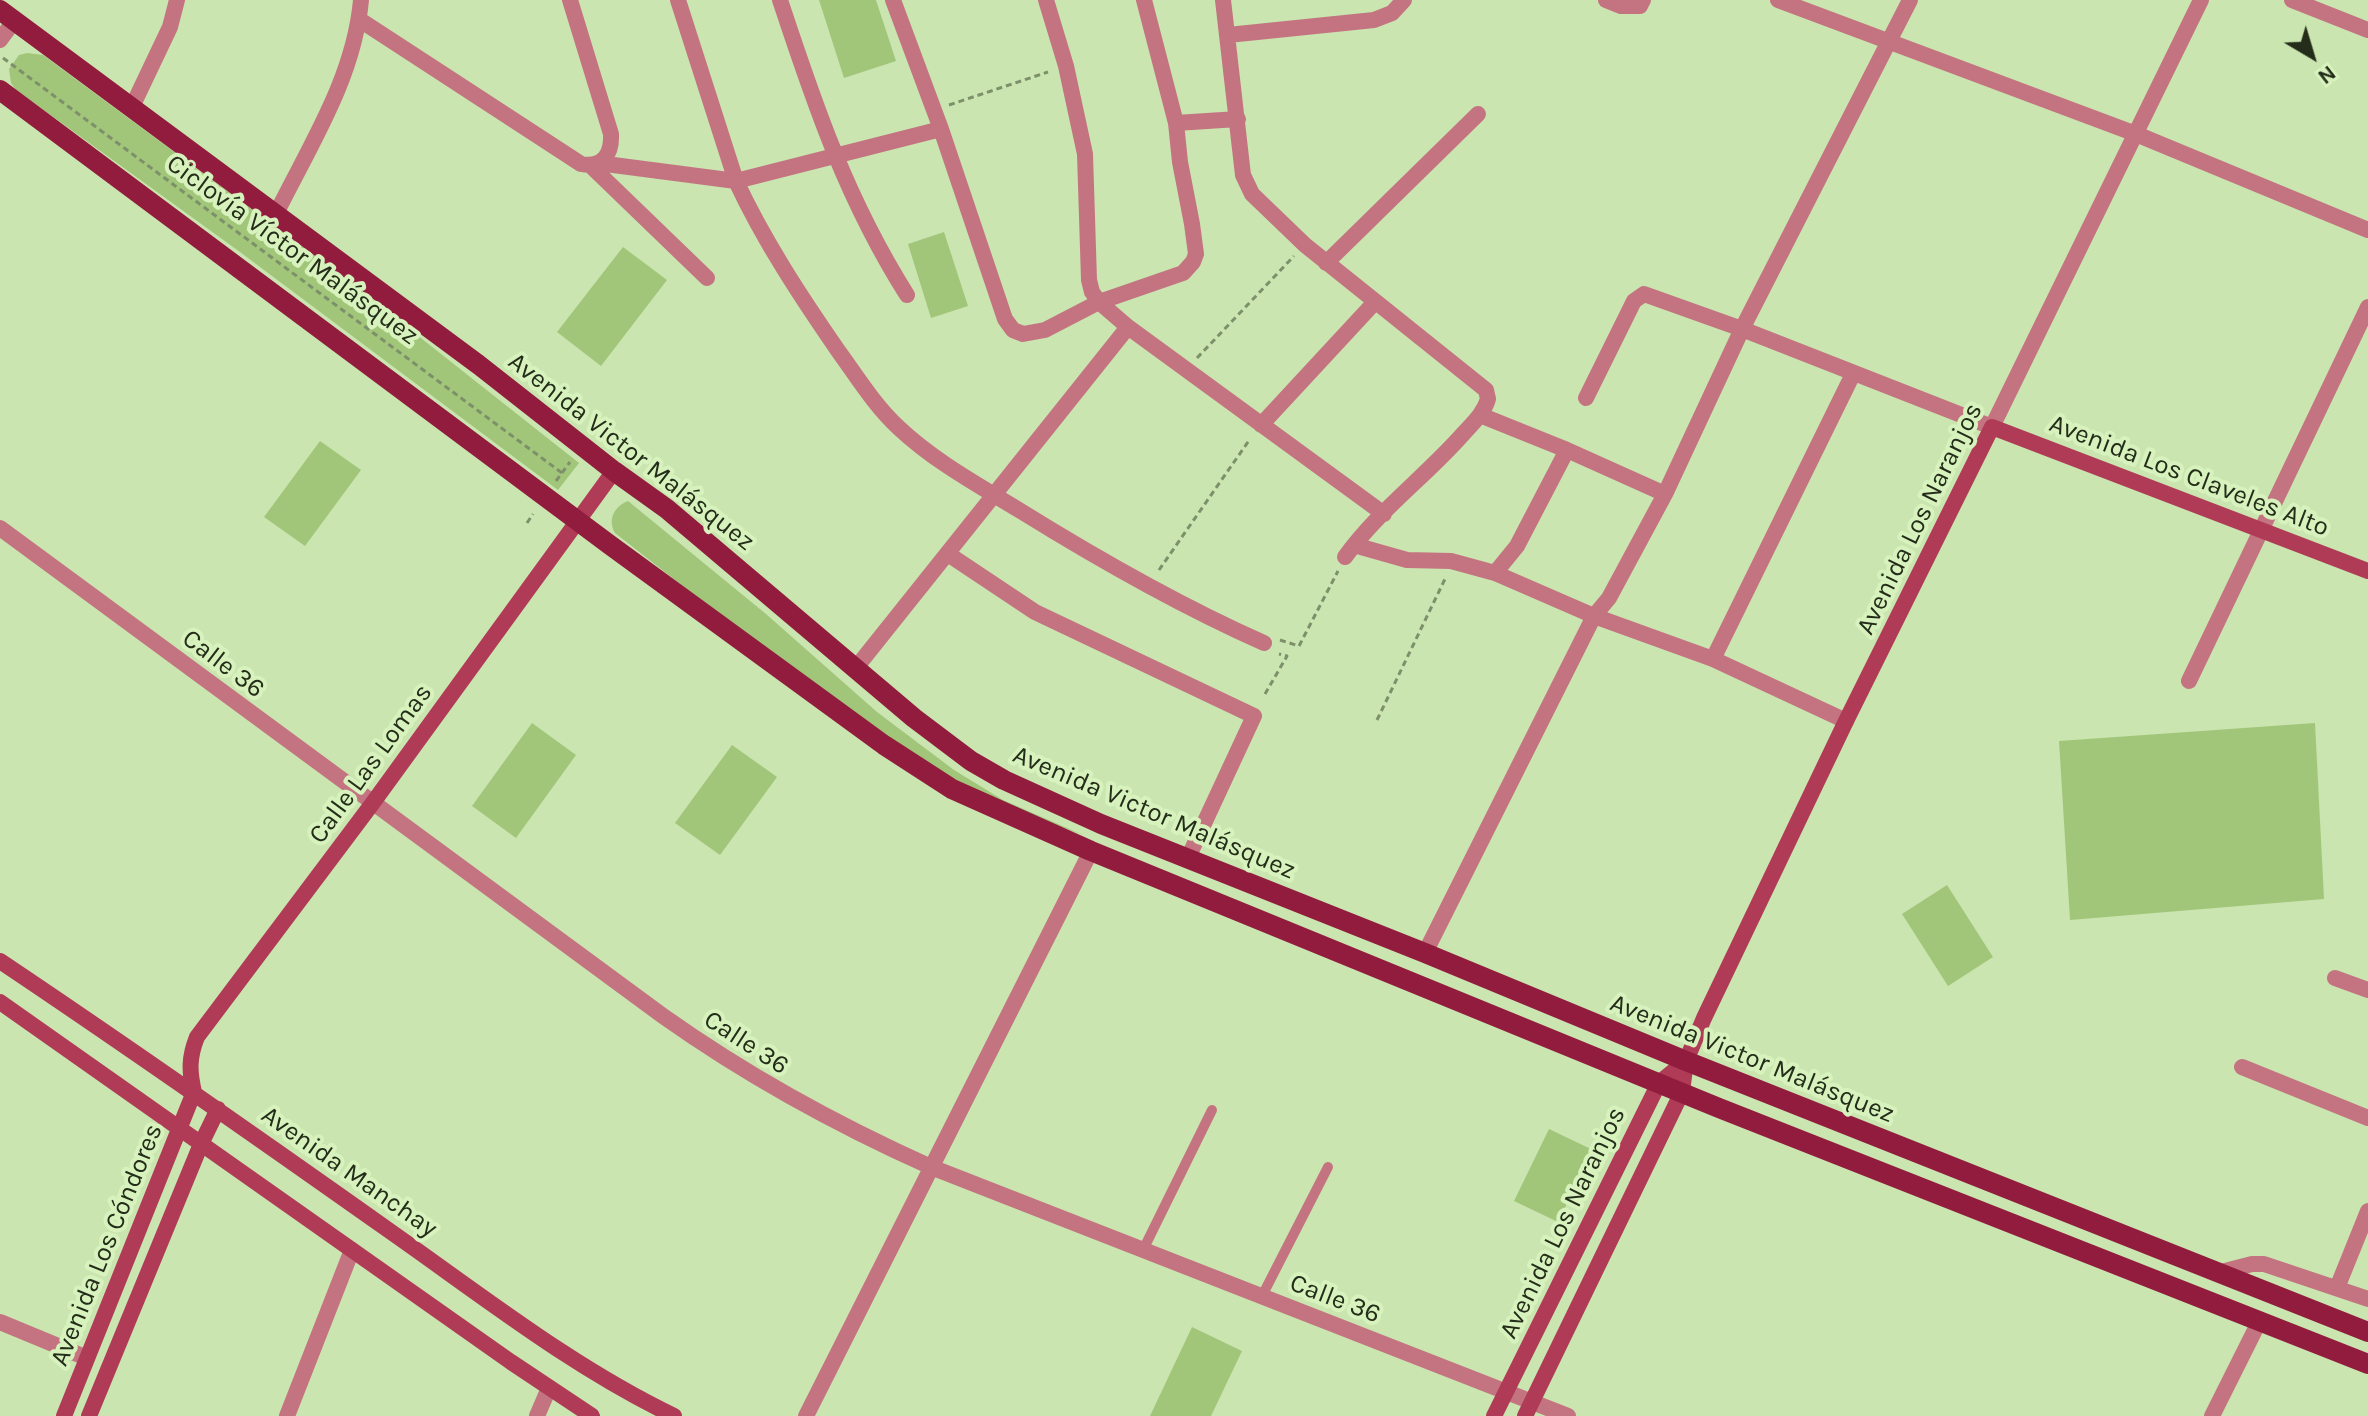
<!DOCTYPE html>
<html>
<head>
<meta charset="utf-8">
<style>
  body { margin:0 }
  #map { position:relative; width:2368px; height:1416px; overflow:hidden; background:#cae5b0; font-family:Karla,sans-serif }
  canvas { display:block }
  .north { position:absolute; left:2272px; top:16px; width:80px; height:80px; -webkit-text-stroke:6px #d7f2bd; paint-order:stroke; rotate:142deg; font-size:22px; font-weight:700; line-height:32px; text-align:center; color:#232d19 }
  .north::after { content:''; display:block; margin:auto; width:28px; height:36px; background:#232d19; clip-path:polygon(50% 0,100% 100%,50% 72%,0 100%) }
</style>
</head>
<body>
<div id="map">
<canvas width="2368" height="1416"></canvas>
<div class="north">N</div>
</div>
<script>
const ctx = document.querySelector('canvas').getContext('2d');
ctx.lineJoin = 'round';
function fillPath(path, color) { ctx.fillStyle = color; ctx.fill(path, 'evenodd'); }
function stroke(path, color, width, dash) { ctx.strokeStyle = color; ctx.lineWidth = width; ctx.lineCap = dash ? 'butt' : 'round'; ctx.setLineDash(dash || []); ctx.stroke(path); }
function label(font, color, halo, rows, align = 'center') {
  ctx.font = font + ' Karla,sans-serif'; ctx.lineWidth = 8; ctx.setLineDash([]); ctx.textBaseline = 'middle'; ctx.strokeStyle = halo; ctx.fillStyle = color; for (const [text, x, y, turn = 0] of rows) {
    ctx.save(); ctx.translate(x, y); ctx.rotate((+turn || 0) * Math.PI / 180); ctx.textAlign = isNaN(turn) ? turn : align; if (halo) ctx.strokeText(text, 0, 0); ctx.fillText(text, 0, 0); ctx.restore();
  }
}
fillPath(new Path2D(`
  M 819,0 L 876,0 L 896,61 L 844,78 Z
  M 27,53 L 43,55 L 350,282 L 579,463 L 558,490 L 240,252 L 16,90 L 11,83 L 9,69 L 19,55 Z
  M 944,232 L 968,306 L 931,318 L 908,244 Z
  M 623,247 L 667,280 L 601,366 L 557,332 Z
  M 320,441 L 361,470 L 305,546 L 264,517 Z
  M 628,501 L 766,614 L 877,712 L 954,770 L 1003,800 L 1083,835 L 1000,804 L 916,758 L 698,598 L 615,533 C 607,519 615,506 628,501 Z
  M 532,723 L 576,755 L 516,838 L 472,806 Z
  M 2315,723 L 2324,899 L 2070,920 L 2059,741 Z
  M 732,745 L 777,777 L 720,855 L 675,823 Z
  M 1947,885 L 1993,957 L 1948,986 L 1902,914 Z
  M 1549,1129 L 1593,1150 L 1558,1222 L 1514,1201 Z
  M 1192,1327 L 1242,1351 L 1211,1416 L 1150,1416 Z`), '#a1c67a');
stroke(new Path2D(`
  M 3,58 L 562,473
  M 949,105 L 1048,72
  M 1197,358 L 1294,256
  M 556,481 L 570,462
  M 527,523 L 533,514
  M 1159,570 L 1250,439
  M 1280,640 L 1299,646 L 1338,571
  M 1265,694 L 1287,656 L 1279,654
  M 1377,720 L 1445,579`), '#7d906a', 3, [6, 4]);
stroke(new Path2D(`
  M 1143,1250 L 1212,1110
  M 1262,1296 L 1328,1167`), '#c47481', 10);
stroke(new Path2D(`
  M 678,0 L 736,181 C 764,241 801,297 839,352 C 858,378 875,406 899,428 C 934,461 978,485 1019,510 C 1098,559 1178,605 1264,643
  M 780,0 C 815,106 847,200 907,295
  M 893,0 L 941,129 L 1005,319 L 1013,330 L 1023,334 L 1045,330 L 1099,302 L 1183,273 L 1193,262 L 1196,254 L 1192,224 L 1180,162 L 1176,123 L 1144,0
  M 1046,0 L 1066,66 L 1085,154 L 1089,280 L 1092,292 L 1099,302 L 1128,327 L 1384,514
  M 1223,0 L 1243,175 L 1252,194 L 1305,245 L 1476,382 L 1486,390 L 1488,399 C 1484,413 1473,423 1463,434 C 1426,476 1378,511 1345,557
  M 1606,0 L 1621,6 L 1640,6 L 1643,0
  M 1778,0 L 2136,134 L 2368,230
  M 2292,0 L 2368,30
  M 360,20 L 581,164 C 603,168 612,154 611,134 L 570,0
  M 1228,35 L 1374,20 L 1392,13 L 1404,0
  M 0,40 L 14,21
  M 132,107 L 170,27 L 177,0
  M 1176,123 L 1238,119
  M 598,163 L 736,181 L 941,129
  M 591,166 L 707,278
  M 276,214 C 310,145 354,78 361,0
  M 1326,263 L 1478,114
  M 1586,398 L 1634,301 L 1644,294 L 1742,329 L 1992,427 L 2201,0
  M 1480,415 L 1567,450 L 1665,494
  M 1261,425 L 1375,302
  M 0,528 L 663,1016 C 749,1077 835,1124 931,1167 L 1568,1416
  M 1354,545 L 1407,560 L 1451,561 L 1495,573 L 1594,616 L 1713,659 L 1846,721
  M 948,554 L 1035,612 L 1254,716 L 1188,858
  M 1495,573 L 1517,546 L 1567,450
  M 1713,659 L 1853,374
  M 855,669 L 1128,327
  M 2189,681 L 2368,307
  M 1425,953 L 1594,616 L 1609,598 L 1665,494 L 1742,329 L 1910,0
  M 2335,978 L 2368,990
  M 2242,1067 L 2368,1118
  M 2217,1273 L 2252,1264 L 2264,1264 L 2368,1299
  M 2337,1288 L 2368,1211
  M 0,1322 L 87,1358
  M 287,1416 L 352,1250
  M 537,1416 L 549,1388
  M 806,1416 L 1091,851
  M 2212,1416 L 2259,1322`), '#c47481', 16);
stroke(new Path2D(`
  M 0,961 C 133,1050 264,1142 394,1234 C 485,1298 574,1368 674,1416
  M 0,1002 L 511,1362 L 592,1416
  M 64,1416 L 194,1092 C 189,1071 189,1057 197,1037 L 372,804 L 614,471
  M 89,1416 L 201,1144 L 218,1109
  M 1494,1416 L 1659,1083 L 1686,1061
  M 1525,1416 L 1682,1092 L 1686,1061 L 1704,1018 L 1846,721 L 1992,427 L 2368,571`), '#b03b57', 16);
stroke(new Path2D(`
  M 0,10 L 479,365 L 614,471 L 667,509 L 914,718 L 971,761 L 1004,780 L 1101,824 L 1425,953 L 1686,1061 L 2368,1332
  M 0,90 L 610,545 L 884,745 L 952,789 L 1091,851 L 1719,1108 L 2368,1364`), '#921c3e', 20);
label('26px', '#232d19', '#d7f2bd', [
  ["Ciclovía Víctor Malásquez",292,250,36],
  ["Avenida Victor Malásquez",631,452,38],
  ["Avenida Los Claveles Alto",2189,476,21],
  ["Avenida Los Naranjos",1920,519,-64],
  ["Calle 36",223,664,37],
  ["Calle Las Lomas",371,764,-54],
  ["Avenida Victor Malásquez",1154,813,23],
  ["Calle 36",746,1043,33],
  ["Avenida Victor Malásquez",1752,1059,22],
  ["Avenida Manchay",349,1172,35],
  ["Avenida Los Naranjos",1563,1223,-64],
  ["Avenida Los Cóndores",107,1245,-68],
  ["Calle 36",1335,1299,21]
]);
</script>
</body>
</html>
